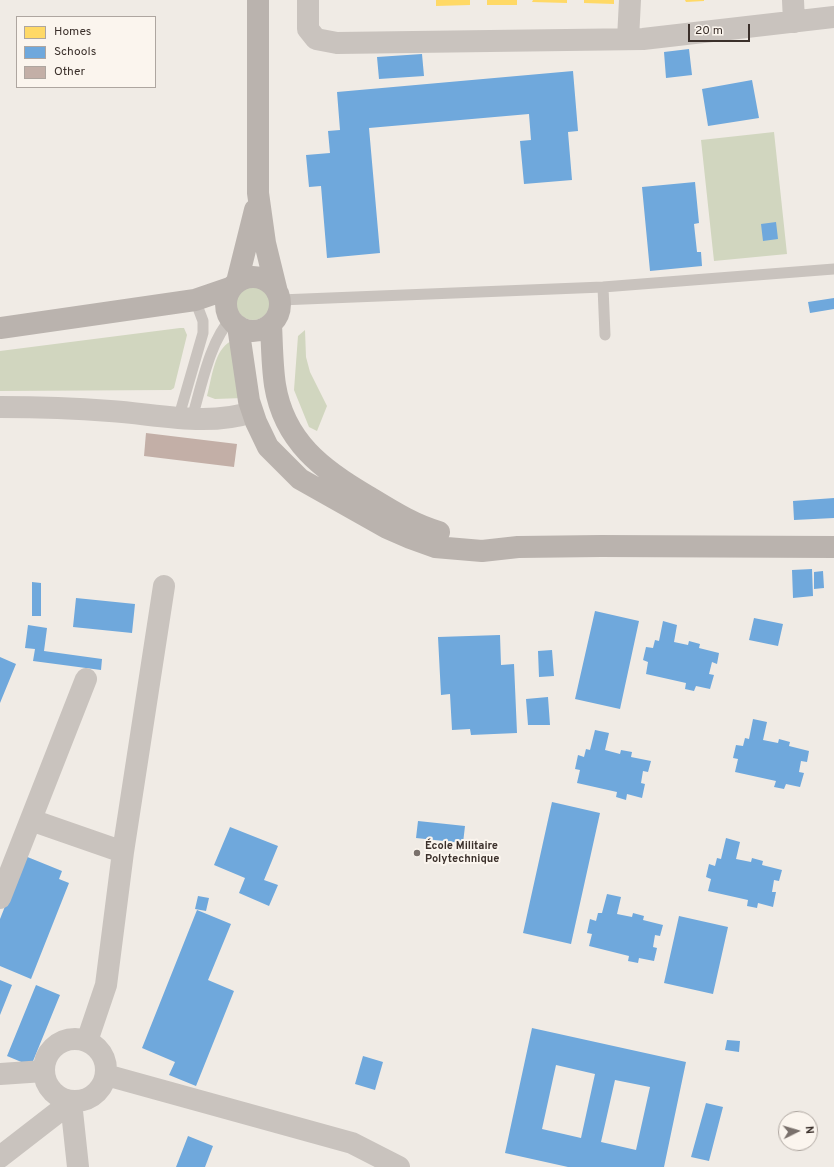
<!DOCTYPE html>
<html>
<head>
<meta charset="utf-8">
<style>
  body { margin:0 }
  #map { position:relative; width:834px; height:1167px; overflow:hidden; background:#f0ebe5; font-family:Overpass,sans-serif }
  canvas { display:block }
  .legend { position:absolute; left:16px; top:16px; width:140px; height:72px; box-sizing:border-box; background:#fbf5ee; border:1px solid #aea6a0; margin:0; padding:5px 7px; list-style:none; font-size:12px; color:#3b302b }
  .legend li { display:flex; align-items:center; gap:8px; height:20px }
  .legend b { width:20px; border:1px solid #aea6a0 }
  .north { position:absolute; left:778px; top:1111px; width:40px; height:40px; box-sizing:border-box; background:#fbf5ee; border:1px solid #aea6a0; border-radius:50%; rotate:85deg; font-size:11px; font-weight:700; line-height:16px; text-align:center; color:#3b302b }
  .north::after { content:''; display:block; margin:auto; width:14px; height:18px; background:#7a716c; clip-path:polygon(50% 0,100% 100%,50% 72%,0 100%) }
  .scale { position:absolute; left:688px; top:24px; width:62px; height:18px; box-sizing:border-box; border:2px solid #3b302b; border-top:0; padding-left:5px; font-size:12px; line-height:14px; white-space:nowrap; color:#3b302b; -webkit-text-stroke:3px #fbf5ee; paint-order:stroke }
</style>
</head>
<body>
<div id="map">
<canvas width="834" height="1167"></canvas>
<ul class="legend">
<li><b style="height:11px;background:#ffd966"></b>Homes</li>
<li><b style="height:11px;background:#6fa8dc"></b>Schools</li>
<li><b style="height:11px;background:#c3afa7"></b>Other</li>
</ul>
<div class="north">N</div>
<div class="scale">20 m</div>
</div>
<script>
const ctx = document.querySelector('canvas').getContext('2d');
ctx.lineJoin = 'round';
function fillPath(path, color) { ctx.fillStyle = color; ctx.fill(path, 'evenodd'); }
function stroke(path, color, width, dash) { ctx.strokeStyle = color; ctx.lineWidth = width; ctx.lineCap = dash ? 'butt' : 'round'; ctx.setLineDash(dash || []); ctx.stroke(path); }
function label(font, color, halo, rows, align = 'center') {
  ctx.font = font + ' Overpass,sans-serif'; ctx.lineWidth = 4; ctx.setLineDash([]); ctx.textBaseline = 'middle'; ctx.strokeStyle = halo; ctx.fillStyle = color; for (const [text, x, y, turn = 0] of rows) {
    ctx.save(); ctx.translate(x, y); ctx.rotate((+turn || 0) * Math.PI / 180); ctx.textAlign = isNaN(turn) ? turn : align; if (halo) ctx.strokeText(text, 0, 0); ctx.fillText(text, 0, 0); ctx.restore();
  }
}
fillPath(new Path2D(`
  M 774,132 L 787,254 L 714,261 L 701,140 Z
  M236 303a17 17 0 1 1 34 0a17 17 0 1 1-34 0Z
  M 180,328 L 184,328 L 187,335 L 174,388 L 171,390 L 0,391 L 0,351 Z
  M 305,330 L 306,357 L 310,372 L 327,406 L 317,431 L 309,427 L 294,390 L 298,336 Z
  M 231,341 L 243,398 L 215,399 L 207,396 C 212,378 214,350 231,341 Z`), '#d1d6bf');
fillPath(new Path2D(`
  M 436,0 L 470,0 L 470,5 L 436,6 Z
  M 487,0 L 517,0 L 517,5 L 487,5 Z
  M 533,0 L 567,0 L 567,3 L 532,2 Z
  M 584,0 L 614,0 L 614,4 L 584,3 Z
  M 685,0 L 704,0 L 704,1 L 686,2 Z`), '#ffd966');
fillPath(new Path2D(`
  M 689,49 L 692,75 L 666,78 L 664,52 Z
  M 422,54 L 424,76 L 379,79 L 377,57 Z
  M 573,71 L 578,131 L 568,132 L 572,180 L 524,184 L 520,141 L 531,140 L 529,114 L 369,128 L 380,253 L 327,258 L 321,186 L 309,187 L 306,155 L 330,153 L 328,131 L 340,130 L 337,92 Z
  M 752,80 L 759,118 L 708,126 L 702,89 Z
  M 695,182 L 699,223 L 694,224 L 697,252 L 701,252 L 702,266 L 650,271 L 642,187 Z
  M 776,222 L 778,239 L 763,241 L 761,224 Z
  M 834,298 L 834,309 L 810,313 L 808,302 Z
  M 834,498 L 834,518 L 794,520 L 793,501 Z
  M 812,569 L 813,596 L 793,598 L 792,570 Z
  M 823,571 L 824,588 L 814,589 L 814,572 Z
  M 32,582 L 41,583 L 41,616 L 32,616 Z
  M 76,598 L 135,604 L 132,633 L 73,627 Z
  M 595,611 L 639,621 L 620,709 L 575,699 Z
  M 754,618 L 783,624 L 778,646 L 749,640 Z
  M 663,621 L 677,625 L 674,642 L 688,645 L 689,641 L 700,644 L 699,648 L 719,653 L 717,664 L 712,662 L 709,674 L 714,675 L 710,689 L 696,686 L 694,691 L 685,689 L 686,683 L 646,674 L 648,662 L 643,660 L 646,647 L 653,648 L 655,640 L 659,641 Z
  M 28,625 L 47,628 L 44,651 L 102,659 L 101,670 L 33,661 L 35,649 L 25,648 Z
  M 500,635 L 501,665 L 514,664 L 517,733 L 471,735 L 470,729 L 452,730 L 450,694 L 441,695 L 438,637 Z
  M 552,650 L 554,676 L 539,677 L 538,651 Z
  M 0,657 L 16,664 L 0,703 Z
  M 548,697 L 550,725 L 528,725 L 526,699 Z
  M 753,719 L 767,722 L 763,740 L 778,743 L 779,739 L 790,742 L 789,746 L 809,751 L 807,762 L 801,761 L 799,772 L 804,773 L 800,787 L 786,784 L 784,789 L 774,787 L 776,781 L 735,772 L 738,759 L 733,758 L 736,745 L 743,746 L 745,738 L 749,739 Z
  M 595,730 L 609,733 L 605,750 L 620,754 L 621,750 L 632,752 L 631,757 L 651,761 L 648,772 L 643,771 L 641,783 L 645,784 L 642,798 L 627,794 L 626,800 L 616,797 L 617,792 L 577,783 L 580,770 L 575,769 L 578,755 L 584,757 L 586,749 L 590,750 Z
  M 552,802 L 600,813 L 571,944 L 523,933 Z
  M 418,821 L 465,826 L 463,843 L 416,838 Z
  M 230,827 L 278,846 L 264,880 L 278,885 L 269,906 L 239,893 L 245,878 L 214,865 Z
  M 726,838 L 740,842 L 736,859 L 751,862 L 752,858 L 763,861 L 762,865 L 782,870 L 779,881 L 774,880 L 772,892 L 776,892 L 773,907 L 758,903 L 757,908 L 747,906 L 748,900 L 708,891 L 711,879 L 706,877 L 709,864 L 715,866 L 717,858 L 721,859 Z
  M 25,856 L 62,871 L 59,879 L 69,883 L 31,979 L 0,966 L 0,919 Z
  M 607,894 L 621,897 L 617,914 L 632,917 L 633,913 L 644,916 L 643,920 L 663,925 L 660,936 L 655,935 L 653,947 L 657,948 L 654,961 L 639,958 L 638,963 L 628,961 L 629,956 L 589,946 L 592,934 L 587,933 L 590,919 L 596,921 L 598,913 L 602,913 Z
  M 198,896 L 209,898 L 206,911 L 195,909 Z
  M 197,910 L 231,924 L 208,980 L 234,991 L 196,1086 L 169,1075 L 175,1062 L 142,1048 Z
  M 679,916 L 728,927 L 713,994 L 664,983 Z
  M 0,980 L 12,985 L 0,1015 Z
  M 36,985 L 60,995 L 31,1066 L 7,1056 Z
  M 532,1028 L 686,1062 L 664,1167 L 568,1167 L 505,1153 ZM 556,1065 L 595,1074 L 581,1138 L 542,1129 ZM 615,1080 L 650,1087 L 636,1150 L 601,1142 Z
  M 727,1040 L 740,1041 L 739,1052 L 725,1050 Z
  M 363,1056 L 383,1062 L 375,1090 L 355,1084 Z
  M 706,1103 L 723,1107 L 709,1161 L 691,1157 Z
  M 188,1136 L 213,1146 L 205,1167 L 176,1167 Z`), '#6fa8dc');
fillPath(new Path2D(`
  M 146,433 L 237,444 L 234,467 L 144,456 Z`), '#c3afa7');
stroke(new Path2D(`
  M 603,287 L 605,335
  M 280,300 L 603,287 L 834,269
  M 179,416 L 203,333 L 203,321 L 195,300
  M 192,418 C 201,388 210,340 231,319`), '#c9c3be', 11);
stroke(new Path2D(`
  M 308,0 L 308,29 L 316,39 L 337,43 L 643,39 L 834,17
  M 793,0 L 794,22
  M 628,39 L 630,0
  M 0,407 C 37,407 73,408 110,411 C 157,414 207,427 252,412
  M 31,820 L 123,852
  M 0,898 L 86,679
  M44 1070a31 31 0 1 1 62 0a31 31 0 1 1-62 0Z
  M 87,1041 L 106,985 L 123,852 L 164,586
  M 0,1074 L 44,1071
  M 106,1075 L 352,1143 L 399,1167
  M 71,1102 L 78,1167
  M 0,1157 L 71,1102`), '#c9c3be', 22);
stroke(new Path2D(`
  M 258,0 L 258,193 L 265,243 L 277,292
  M226 304a27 27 0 1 1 54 0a27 27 0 1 1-54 0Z
  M 237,282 L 255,210
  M 271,324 C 272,344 272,365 275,385 C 284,441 322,470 369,497 C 392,511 414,525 439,532
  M 238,326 L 249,401 L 256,422 L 268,447 L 300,479 L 387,528 L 410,538 L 435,547 L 482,551 L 518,547 L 601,546 L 834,547
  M 0,328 L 195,300 L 230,288`), '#bab3ae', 22);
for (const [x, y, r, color] of [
  [417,853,4,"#7a716c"]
]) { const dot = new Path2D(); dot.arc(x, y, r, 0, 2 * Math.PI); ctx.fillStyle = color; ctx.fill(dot); stroke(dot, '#fbf5ee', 1.5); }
label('bold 11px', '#3b302b', '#fbf5ee', [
  ["École Militaire",425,847],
  ["Polytechnique",425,860]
], 'left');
</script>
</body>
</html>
